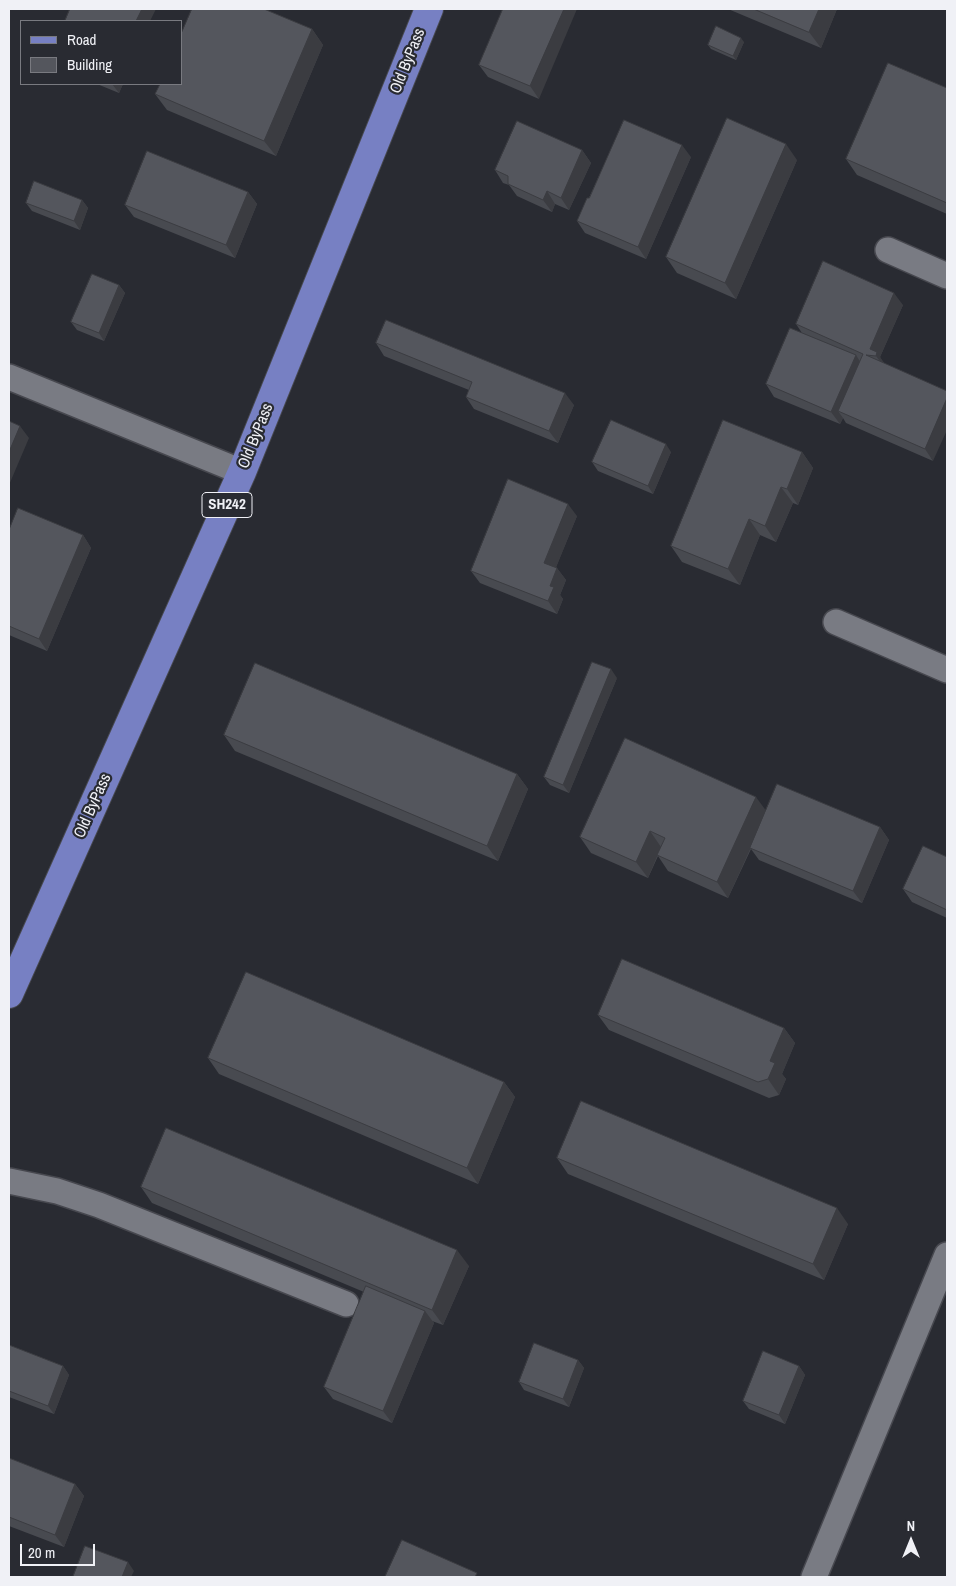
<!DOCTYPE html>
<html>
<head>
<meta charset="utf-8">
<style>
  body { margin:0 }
  #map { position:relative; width:956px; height:1586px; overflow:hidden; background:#292b32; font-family:"Archivo Narrow",sans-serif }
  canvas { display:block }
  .frame { position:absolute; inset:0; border:10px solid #f0f1f6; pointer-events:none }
  .legend { position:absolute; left:20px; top:20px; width:162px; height:65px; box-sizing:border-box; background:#292b32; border:1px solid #797a80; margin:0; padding:6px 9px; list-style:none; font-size:15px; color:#f0f1f6 }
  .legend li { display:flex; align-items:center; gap:10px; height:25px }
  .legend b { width:25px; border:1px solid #797a80 }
  .north { position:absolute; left:886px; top:1516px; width:50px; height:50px; -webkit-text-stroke:4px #292b32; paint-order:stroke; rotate:0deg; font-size:14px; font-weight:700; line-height:20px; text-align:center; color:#f0f1f6 }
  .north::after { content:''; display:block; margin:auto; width:18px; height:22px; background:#f0f1f6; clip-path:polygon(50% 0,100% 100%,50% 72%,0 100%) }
  .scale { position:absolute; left:20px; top:1544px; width:75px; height:22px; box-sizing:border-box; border:2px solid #f0f1f6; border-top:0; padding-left:6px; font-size:15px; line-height:18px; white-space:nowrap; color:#f0f1f6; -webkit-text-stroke:4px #292b32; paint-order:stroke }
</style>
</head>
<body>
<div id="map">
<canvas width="956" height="1586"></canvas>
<div class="frame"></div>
<ul class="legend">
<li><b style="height:6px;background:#7780c3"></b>Road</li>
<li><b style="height:14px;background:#54565d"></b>Building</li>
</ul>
<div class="north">N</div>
<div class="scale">20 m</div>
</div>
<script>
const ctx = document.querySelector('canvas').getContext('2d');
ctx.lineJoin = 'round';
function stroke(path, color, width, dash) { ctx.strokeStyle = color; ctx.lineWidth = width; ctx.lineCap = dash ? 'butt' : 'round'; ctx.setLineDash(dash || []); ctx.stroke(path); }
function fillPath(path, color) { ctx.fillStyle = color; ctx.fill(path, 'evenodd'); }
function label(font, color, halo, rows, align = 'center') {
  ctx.font = font + ' "Archivo Narrow",sans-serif'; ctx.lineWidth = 4.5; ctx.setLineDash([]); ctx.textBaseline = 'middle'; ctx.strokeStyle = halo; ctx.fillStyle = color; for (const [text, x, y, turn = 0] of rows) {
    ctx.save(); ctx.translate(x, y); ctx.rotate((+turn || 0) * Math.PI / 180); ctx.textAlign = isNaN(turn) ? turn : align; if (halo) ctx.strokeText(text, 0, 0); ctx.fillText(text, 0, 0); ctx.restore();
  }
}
const minor = new Path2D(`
  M 888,250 L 947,276
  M 9,377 L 242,472
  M 836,622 L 947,670
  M 9,1181 L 57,1191 L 99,1205 L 346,1304
  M 814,1577 L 947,1255`);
const major = new Path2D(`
  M 9,994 L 242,472 L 429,9`);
stroke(minor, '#47484f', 28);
stroke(major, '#47484f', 30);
stroke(minor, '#797b83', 25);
stroke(major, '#7780c3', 28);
fillPath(new Path2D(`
  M 503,9 L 539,99 L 488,77 L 479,65 Z
  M 728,9 L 837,9 L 821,48 Z
  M 312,29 L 323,45 L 276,156 L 167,110 L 155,94 Z
  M 744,42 L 736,60 L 711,49 L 708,45 Z
  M 97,84 L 123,84 L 119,93 Z
  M 947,88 L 947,214 L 857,175 L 846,159 Z
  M 582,150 L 591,163 L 569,210 L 555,204 L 552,212 L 517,196 L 509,185 L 503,183 L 495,170 Z
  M 691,157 L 646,259 L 585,233 L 577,221 L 589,198 Z
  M 797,160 L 736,299 L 677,273 L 666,257 Z
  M 248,192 L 257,204 L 235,258 L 134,217 L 125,205 Z
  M 82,200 L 88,208 L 80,230 L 32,211 L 26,203 Z
  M 119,285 L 125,293 L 104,341 L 77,330 L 71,322 Z
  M 903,305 L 880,357 L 933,461 L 846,423 L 843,418 L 840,424 L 774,397 L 766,384 L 802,333 L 796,324 Z
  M 376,343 L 574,405 L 558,443 L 474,409 L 466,397 L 469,390 L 384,356 Z
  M 671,452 L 653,494 L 598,471 L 592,462 Z
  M 802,452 L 813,468 L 798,505 L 793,503 L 776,542 L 760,535 L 740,585 L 682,562 L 671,546 Z
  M 577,516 L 556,567 L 566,580 L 560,595 L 563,599 L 557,614 L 480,583 L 471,571 Z
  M 9,530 L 83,535 L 91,548 L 47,651 L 9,635 Z
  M 617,678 L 569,793 L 550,785 L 544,777 Z
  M 224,735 L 517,774 L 528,789 L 498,861 L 235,751 Z
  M 766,811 L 880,827 L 889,840 L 862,903 L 759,860 L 751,849 L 728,898 L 668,871 L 658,856 L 648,878 L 591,853 L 580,837 Z
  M 947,857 L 947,918 L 912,902 L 903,889 Z
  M 598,1015 L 784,1028 L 795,1043 L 782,1074 L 786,1079 L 779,1095 L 769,1098 L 609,1030 Z
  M 208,1058 L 504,1082 L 515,1097 L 478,1184 L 219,1074 Z
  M 557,1158 L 848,1224 L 824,1280 L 568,1174 Z
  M 141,1187 L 469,1266 L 443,1325 L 432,1321 L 434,1323 L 392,1423 L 333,1399 L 324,1387 L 364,1292 L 152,1203 Z
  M 9,1345 L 63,1366 L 69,1375 L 54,1414 L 9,1397 Z
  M 578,1360 L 584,1368 L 569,1407 L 524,1390 L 519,1382 Z
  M 799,1366 L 805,1375 L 785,1424 L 749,1409 L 743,1401 Z
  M 9,1458 L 75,1484 L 84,1496 L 64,1547 L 9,1526 Z`), '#484a50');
fillPath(new Path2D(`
  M 142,9 L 156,9 L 150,21 L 136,21 Z
  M 564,9 L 577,9 L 539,99 L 530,86 Z
  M 819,9 L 837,9 L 821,48 L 809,32 Z
  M 312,29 L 323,45 L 276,156 L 264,141 Z
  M 741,38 L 744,42 L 736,60 L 733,56 Z
  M 112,84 L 123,84 L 119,93 Z
  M 786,144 L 797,160 L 736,299 L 725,283 Z
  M 682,145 L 691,157 L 646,259 L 638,247 Z
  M 582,150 L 591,163 L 569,210 L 561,198 Z
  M 547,191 L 555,204 L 552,212 L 543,200 Z
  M 248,192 L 257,204 L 235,258 L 226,245 Z
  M 82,200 L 88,208 L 80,230 L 74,221 Z
  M 119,285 L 125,293 L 104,341 L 99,333 Z
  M 894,293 L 903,305 L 880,357 L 885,364 L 885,368 L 876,356 L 870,349 Z
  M 856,355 L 864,368 L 838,411 L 843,418 L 840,424 L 831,412 Z
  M 565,393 L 574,405 L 558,443 L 549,431 Z
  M 947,398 L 947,430 L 933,461 L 925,449 Z
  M 20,426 L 29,438 L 9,485 L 9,452 Z
  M 666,444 L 671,452 L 653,494 L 648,486 Z
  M 802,452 L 813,468 L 798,505 L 787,489 Z
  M 781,487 L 793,503 L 776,542 L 765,526 Z
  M 568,504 L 577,516 L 553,575 L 544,563 Z
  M 749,519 L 760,535 L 740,585 L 728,569 Z
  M 83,535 L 91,548 L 47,651 L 39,639 Z
  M 557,568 L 566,580 L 560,595 L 563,599 L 557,614 L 548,601 L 550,586 Z
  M 611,669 L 617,678 L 569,793 L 563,785 Z
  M 517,774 L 528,789 L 498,861 L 487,846 Z
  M 756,797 L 767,812 L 728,898 L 717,882 Z
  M 880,827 L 889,840 L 862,903 L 853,891 Z
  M 650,831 L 661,847 L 648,878 L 636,862 Z
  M 784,1028 L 795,1043 L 782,1074 L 786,1079 L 779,1095 L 768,1079 L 770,1061 Z
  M 504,1082 L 515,1097 L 478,1184 L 467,1168 Z
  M 837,1208 L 848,1224 L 824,1280 L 813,1264 Z
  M 457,1250 L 469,1266 L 443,1325 L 432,1310 Z
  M 425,1311 L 434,1323 L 392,1423 L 383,1411 Z
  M 578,1360 L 584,1368 L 569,1407 L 563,1399 Z
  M 63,1366 L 69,1375 L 54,1414 L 48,1406 Z
  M 799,1366 L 805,1375 L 785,1424 L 779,1415 Z
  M 75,1484 L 84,1496 L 64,1547 L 55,1535 Z
  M 128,1562 L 134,1571 L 131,1577 L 122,1577 Z`), '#3b3c41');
const building = new Path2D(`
  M 70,9 L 142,9 L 136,21 L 65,21 Z
  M 192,9 L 264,9 L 312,29 L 264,141 L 155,94 L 160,84 L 181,84 L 181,34 Z
  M 503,9 L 564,9 L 530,86 L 479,65 Z
  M 754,9 L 819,9 L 809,32 Z
  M 716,26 L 741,38 L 733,56 L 708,45 Z
  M 888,63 L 947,88 L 947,203 L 846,159 Z
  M 727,118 L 786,144 L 725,283 L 666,257 Z
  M 624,120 L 682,145 L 638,247 L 577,221 L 587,198 L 589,198 Z
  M 517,121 L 582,150 L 561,198 L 547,191 L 543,200 L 508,184 L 508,176 L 495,170 Z
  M 147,151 L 248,192 L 226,245 L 125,205 Z
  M 34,181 L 82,200 L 74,221 L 26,203 Z
  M 823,261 L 894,293 L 870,349 L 877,352 L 876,356 L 866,355 L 947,391 L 947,398 L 925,449 L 838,411 L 863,354 L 796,324 Z
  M 92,274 L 119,285 L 99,333 L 71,322 Z
  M 386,320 L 565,393 L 549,431 L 466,397 L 472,382 L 376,343 Z
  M 790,328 L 856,355 L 831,412 L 766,384 Z
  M 611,420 L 666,444 L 648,486 L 592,462 Z
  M 723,420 L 802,452 L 787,489 L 781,487 L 765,526 L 749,519 L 728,569 L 671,546 Z
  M 9,421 L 20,426 L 9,452 Z
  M 508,479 L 568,504 L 544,563 L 557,568 L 550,586 L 554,587 L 548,601 L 471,571 Z
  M 18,508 L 83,535 L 39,639 L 9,626 L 9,530 Z
  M 592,662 L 611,669 L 563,785 L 544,777 Z
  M 255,663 L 517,774 L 487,846 L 224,735 Z
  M 625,738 L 756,797 L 717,882 L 657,855 L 665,838 L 650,831 L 636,862 L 580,837 Z
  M 777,784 L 880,827 L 853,891 L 750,848 Z
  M 923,846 L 947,857 L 947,910 L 903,889 Z
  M 622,959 L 784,1028 L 770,1061 L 775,1063 L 768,1079 L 758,1082 L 598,1015 Z
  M 246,972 L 504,1082 L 467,1168 L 208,1058 Z
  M 581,1101 L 837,1208 L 813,1264 L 557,1158 Z
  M 166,1128 L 457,1250 L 432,1310 L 141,1187 Z
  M 366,1286 L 425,1311 L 383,1411 L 324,1387 Z
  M 534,1343 L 578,1360 L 563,1399 L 519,1382 Z
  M 9,1345 L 63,1366 L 48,1406 L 9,1391 Z
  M 763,1351 L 799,1366 L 779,1415 L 743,1401 Z
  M 9,1458 L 75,1484 L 55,1535 L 9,1517 Z
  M 402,1540 L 477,1573 L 475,1577 L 385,1577 Z
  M 85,1546 L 128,1562 L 122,1577 L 73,1577 Z`);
fillPath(building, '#54565d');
stroke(building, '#3b3c41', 1);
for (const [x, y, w] of [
  [227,505,50]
]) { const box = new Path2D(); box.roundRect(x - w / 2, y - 12.5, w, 25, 4); ctx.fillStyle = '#292b32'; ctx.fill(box); stroke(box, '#f0f1f6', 1); }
label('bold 15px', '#f0f1f6', null, [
  ["SH242",227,505]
]);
label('16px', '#f0f1f6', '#292b32', [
  ["Old ByPass",408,61,-68],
  ["Old ByPass",256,436,-68],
  ["Old ByPass",93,806,-66]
]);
</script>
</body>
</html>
